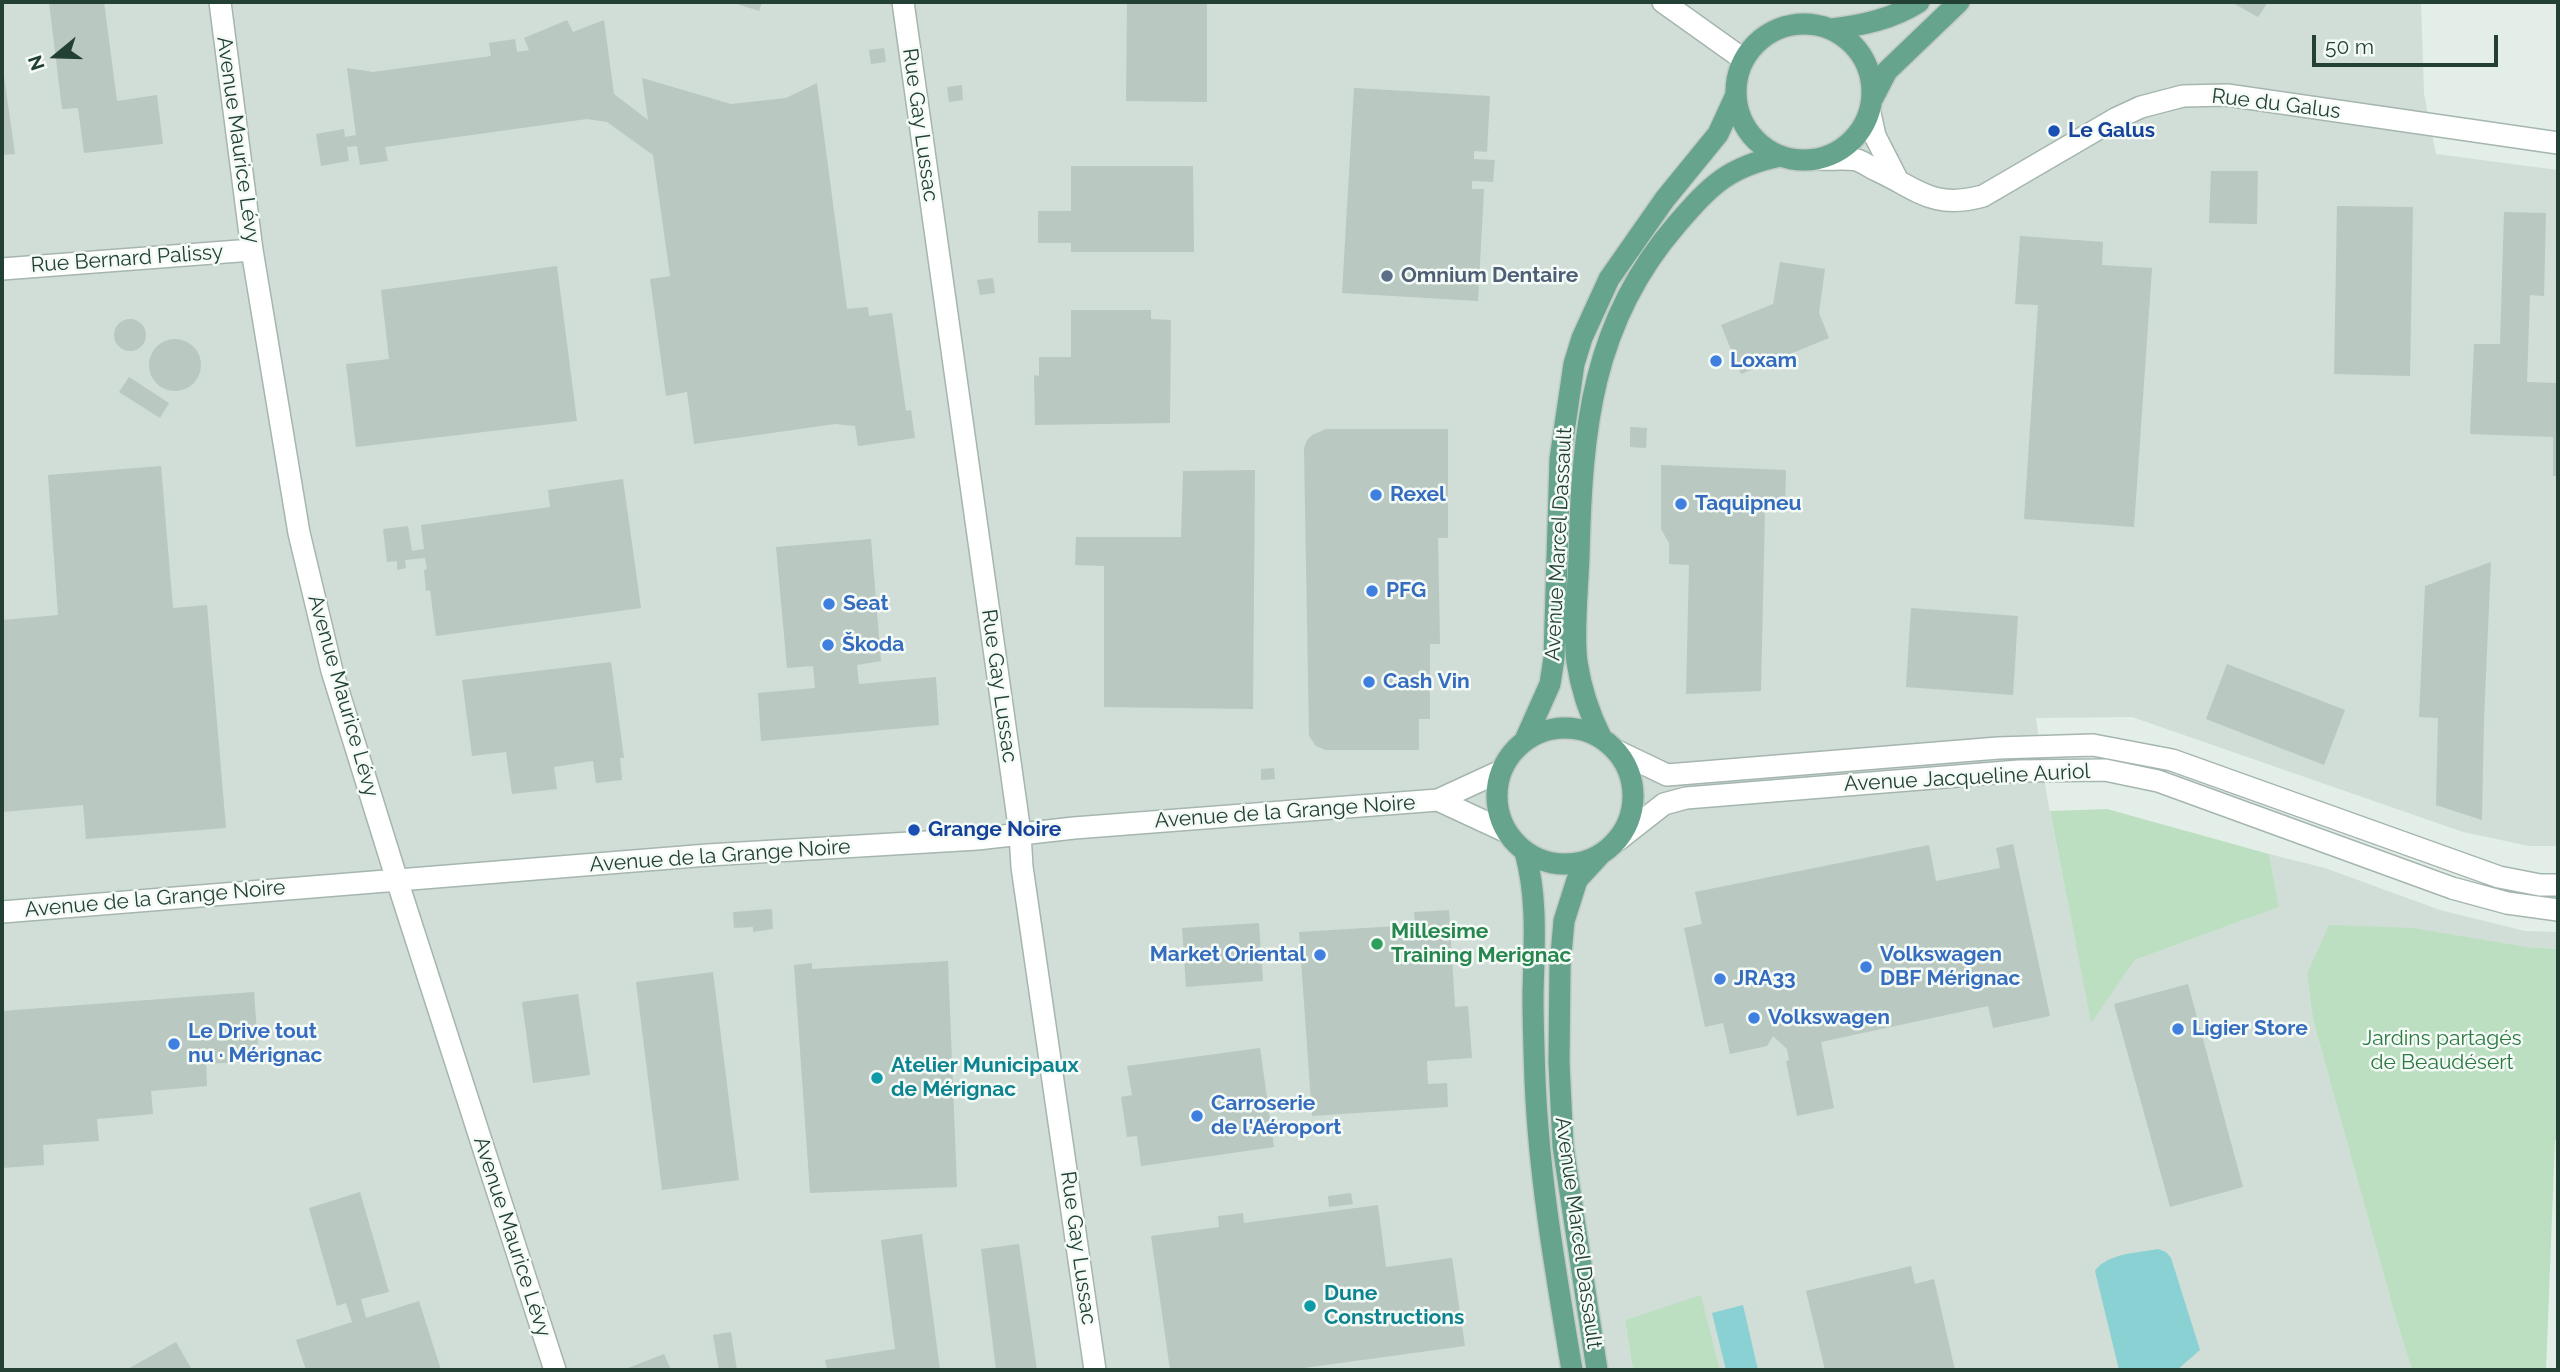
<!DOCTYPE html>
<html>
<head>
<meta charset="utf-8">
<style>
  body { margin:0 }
  #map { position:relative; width:2560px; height:1372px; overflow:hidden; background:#e3eee8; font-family:Raleway,sans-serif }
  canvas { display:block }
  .frame { position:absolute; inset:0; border:4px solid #224034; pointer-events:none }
  .north { position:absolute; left:21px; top:21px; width:70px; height:70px; -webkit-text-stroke:5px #f4faf6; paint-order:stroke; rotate:251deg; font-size:19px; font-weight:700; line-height:28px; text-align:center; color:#224034 }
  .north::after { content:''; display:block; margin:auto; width:24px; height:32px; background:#224034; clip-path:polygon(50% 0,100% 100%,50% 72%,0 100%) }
  .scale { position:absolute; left:2312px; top:35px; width:186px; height:32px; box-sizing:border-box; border:4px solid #224034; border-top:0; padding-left:9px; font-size:21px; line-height:24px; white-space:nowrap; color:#224034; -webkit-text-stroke:5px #f4faf6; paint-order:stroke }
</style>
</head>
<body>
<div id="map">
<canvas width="2560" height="1372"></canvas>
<div class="frame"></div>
<div class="north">N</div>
<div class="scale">50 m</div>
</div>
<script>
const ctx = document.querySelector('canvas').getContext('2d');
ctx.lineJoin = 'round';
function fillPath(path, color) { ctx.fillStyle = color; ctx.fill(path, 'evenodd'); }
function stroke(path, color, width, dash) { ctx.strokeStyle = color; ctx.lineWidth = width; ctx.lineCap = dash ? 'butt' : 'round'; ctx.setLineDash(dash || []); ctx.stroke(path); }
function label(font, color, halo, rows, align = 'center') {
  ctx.font = font + ' Raleway,sans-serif'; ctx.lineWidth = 5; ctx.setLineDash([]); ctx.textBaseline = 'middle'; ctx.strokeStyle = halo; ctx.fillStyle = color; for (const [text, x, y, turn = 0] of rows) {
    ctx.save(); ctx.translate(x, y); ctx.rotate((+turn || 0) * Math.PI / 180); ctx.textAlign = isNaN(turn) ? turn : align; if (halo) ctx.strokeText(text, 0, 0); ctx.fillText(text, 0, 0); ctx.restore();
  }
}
fillPath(new Path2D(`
  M 2,2 L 2421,2 L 2424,94 L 2436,154 L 2558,170 L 2558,846 L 2529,846 L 2463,832 L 2132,717 L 2036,718 L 2047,797 L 2091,1022 L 2135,960 L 2279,907 L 2269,854 L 2325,868 L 2440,910 L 2525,931 L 2558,932 L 2558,949 L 2526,947 L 2307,974 L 2313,1020 L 2396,1319 L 2412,1370 L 1720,1370 L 1701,1296 L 1625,1320 L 1633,1370 L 2,1370 Z`), '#d1ddd7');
fillPath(new Path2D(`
  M 2107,809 L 2269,854 L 2279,907 L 2135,960 L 2091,1023 L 2050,811 Z
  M 2329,925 L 2412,928 L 2526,947 L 2558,949 L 2558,1139 L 2555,1140 L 2546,1370 L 2412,1370 L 2396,1319 L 2313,1020 L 2307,974 Z
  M 1701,1295 L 1720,1370 L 1633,1370 L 1625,1320 Z`), '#bcdfc1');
fillPath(new Path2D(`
  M 2158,1249 L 2166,1252 L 2171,1258 L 2200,1350 L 2177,1370 L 2119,1370 L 2095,1271 C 2107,1253 2138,1253 2158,1249 Z
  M 1743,1305 L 1758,1370 L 1726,1370 L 1712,1313 Z`), '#8ad1d4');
fillPath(new Path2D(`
  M 49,2 L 104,2 L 117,101 L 157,95 L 163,144 L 84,153 L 78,108 L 62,109 Z
  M 731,2 L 762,2 L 759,11 Z
  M 1127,2 L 1207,2 L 1207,102 L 1126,101 Z
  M 2231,2 L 2268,2 L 2258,17 Z
  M 567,20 L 573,32 L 604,20 L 614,94 L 648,120 L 642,78 L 731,104 L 786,98 L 817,83 L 847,309 L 868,307 L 869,316 L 892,313 L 906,411 L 911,410 L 915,438 L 858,446 L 855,426 L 835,424 L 694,444 L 687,392 L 666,396 L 650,279 L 670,276 L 653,155 L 607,122 L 587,119 L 385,147 L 388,161 L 360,165 L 357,146 L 347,147 L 349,161 L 321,166 L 316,134 L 344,129 L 345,137 L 356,135 L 347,68 L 373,72 L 491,56 L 489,43 L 515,39 L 517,52 L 529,50 L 524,38 Z
  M 884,48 L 886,62 L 871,64 L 869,50 Z
  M 2,62 L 15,154 L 2,155 Z
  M 962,85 L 963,100 L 949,102 L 947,87 Z
  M 1354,88 L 1490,96 L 1487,152 L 1474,151 L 1474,159 L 1495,160 L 1493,182 L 1472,181 L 1472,189 L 1484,189 L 1478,301 L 1342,293 Z
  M 1071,166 L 1193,166 L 1194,252 L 1071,252 L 1071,243 L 1038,243 L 1038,211 L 1071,211 Z
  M 2211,171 L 2258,171 L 2257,224 L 2209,223 Z
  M 2337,206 L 2413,207 L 2410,376 L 2334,374 Z
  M 2504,212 L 2546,213 L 2544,296 L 2530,295 L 2527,382 L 2558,383 L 2558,476 L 2553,476 L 2553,437 L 2470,434 L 2474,344 L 2500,344 Z
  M 2020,236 L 2103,242 L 2102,265 L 2152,268 L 2134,527 L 2024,519 L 2038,305 L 2015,304 Z
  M 1780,262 L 1825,269 L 1819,313 L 1829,338 L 1741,374 L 1721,325 L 1773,304 Z
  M 557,266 L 577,421 L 356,447 L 346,364 L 389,359 L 381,290 Z
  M 993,278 L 995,293 L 980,295 L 977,280 Z
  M 1071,310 L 1151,310 L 1151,319 L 1171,320 L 1170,423 L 1035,425 L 1034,375 L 1039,376 L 1039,357 L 1071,357 Z
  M114 335a16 16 0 1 1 32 0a16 16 0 1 1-32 0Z
  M149 365a26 26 0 1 1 52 0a26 26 0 1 1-52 0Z
  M 129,377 L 169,403 L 160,418 L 119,392 Z
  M 1630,427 L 1647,428 L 1646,448 L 1630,447 Z
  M 1326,429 L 1448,429 L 1448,538 L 1438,538 L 1440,644 L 1430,644 L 1430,719 L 1419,719 L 1419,750 L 1326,750 L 1316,746 L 1309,736 L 1304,448 L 1307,440 L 1312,435 Z
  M 1661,465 L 1786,470 L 1785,511 L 1765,510 L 1761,691 L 1686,694 L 1689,565 L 1669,564 L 1669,543 L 1661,529 Z
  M 161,466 L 173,608 L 207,605 L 226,828 L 86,839 L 83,805 L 2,812 L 2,620 L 58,615 L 48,475 Z
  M 1255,470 L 1253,709 L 1104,707 L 1104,566 L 1075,565 L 1076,537 L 1181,537 L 1183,471 Z
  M 623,479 L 641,608 L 436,636 L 430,590 L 426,591 L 424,570 L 427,569 L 425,558 L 405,560 L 406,568 L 397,570 L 397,561 L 387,562 L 383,529 L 408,526 L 412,551 L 424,549 L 421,525 L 550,507 L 548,490 Z
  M 871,539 L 881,661 L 857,665 L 859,684 L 936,677 L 939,725 L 761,741 L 758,693 L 815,688 L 813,666 L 787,668 L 776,547 Z
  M 2491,562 L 2484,719 L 2482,820 L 2436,805 L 2438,718 L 2419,717 L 2425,586 Z
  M 1911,608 L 2018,616 L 2013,695 L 1906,687 Z
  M 611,662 L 624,758 L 620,758 L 622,780 L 596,783 L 593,761 L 554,767 L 557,789 L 512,794 L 506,752 L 472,756 L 462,680 Z
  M 2227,664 L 2345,710 L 2324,765 L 2206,719 Z
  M 1274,768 L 1275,779 L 1261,780 L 1261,769 Z
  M 2013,844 L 2050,1016 L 1993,1028 L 1988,1006 L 1821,1042 L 1834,1108 L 1797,1116 L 1786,1061 L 1789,1060 L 1787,1049 L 1773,1036 L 1767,1046 L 1730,1054 L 1723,1023 L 1705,1027 L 1684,928 L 1702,924 L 1695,892 L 1929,845 L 1936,881 L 2000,868 L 1996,848 Z
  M 772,909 L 773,929 L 753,932 L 753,927 L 734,928 L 733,912 Z
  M 1449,910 L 1455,1007 L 1468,1006 L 1472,1058 L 1427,1061 L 1428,1084 L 1447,1083 L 1448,1107 L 1312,1116 L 1299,932 L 1415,925 L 1414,912 Z
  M 1259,923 L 1263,981 L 1186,987 L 1182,928 Z
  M 948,961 L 957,1187 L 810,1193 L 794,965 L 812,963 L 812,969 Z
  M 713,972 L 739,1180 L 662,1190 L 636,982 Z
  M 2188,984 L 2243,1187 L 2170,1207 L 2114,1004 Z
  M 254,992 L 259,1061 L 206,1064 L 207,1086 L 151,1091 L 153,1114 L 97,1119 L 99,1141 L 43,1145 L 44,1165 L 2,1168 L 2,1011 Z
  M 578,994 L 590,1075 L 533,1083 L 522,1002 Z
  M 1260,1048 L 1274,1147 L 1141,1166 L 1137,1136 L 1127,1137 L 1121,1097 L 1132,1095 L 1127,1066 Z
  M 360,1192 L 389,1292 L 361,1299 L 366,1318 L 419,1301 L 441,1370 L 306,1370 L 296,1340 L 352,1322 L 346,1303 L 337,1306 L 309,1208 Z
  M 1351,1193 L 1353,1204 L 1329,1207 L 1328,1196 Z
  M 1378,1205 L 1386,1267 L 1452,1258 L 1465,1346 L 1289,1370 L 1170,1370 L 1151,1236 L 1219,1227 L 1218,1216 L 1243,1213 L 1244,1223 Z
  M 922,1234 L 940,1370 L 827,1370 L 825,1360 L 895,1349 L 881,1240 Z
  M 1019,1244 L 1037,1370 L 996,1370 L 981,1249 Z
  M 1911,1266 L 1915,1284 L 1934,1279 L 1955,1370 L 1825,1370 L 1806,1291 Z
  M 731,1332 L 737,1370 L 719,1370 L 713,1335 Z
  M 176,1342 L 192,1370 L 126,1370 Z
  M 664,1354 L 671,1370 L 629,1370 L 628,1368 Z`), '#b9c8c0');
const minor = new Path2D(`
  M 220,2 L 252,250 L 299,533 L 332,671 L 397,880 L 555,1370
  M 903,2 L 1020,833 L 1022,867 L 1095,1370
  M 1663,2 L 1743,59
  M 1870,113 L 1875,136 L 1897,179
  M 1818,159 C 1830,160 1845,158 1857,160 C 1863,162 1870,167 1876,170 C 1918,189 1932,210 1983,196 L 2115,119 L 2141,107 L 2183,96 L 2227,95 L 2558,143
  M 2,269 L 252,250
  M 1617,751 L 1667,775 L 1998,748 L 2093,745 L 2172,760 L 2499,877 L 2540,885 L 2558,885
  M 1438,800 L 1507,832
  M 1618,840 L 1664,804 L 1686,798 L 2019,771 L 2105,770 L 2158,781 L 2452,888 L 2507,903 L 2558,910
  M 2,912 L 708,855 L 977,839 L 1074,828 L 1438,800 L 1501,771`);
const major = new Path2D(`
  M1736 92a68 68 0 1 1 136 0a68 68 0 1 1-136 0Z
  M 1832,29 C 1864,25 1892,19 1919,2
  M 1873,98 L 1887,71 L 1959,2
  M1497 796a68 68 0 1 1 136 0a68 68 0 1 1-136 0Z
  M 1601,737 C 1589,713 1581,689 1577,662 C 1573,633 1578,587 1579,556 C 1582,431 1591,323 1677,224 C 1711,185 1728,167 1780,156
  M 1525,740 L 1550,684 L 1554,658 L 1560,459 L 1574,364 L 1582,338 L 1609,279 L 1665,199 L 1718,134 L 1735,97
  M 1525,852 C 1538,899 1534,946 1533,995 C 1533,1023 1534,1051 1535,1080 C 1539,1178 1556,1274 1572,1370
  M 1597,1370 L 1563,1146 L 1559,1063 L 1560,966 L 1564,921 L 1577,880 L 1600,855`);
stroke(minor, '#a5b6ae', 24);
stroke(major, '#c1cac6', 24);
stroke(minor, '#fff', 21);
stroke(major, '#67a48d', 21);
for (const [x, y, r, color] of [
  [2054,131,7,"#1a4fb4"],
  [1387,276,7,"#5c6f8a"],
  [1716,361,7,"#3f7fe0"],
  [1376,495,7,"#3f7fe0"],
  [1681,504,7,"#3f7fe0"],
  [1372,591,7,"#3f7fe0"],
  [829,604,7,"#3f7fe0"],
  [828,645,7,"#3f7fe0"],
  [1369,682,7,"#3f7fe0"],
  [914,830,7,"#1a4fb4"],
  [1377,944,7,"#2e9e5b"],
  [1320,955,7,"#3f7fe0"],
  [1866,967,7,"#3f7fe0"],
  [1720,979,7,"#3f7fe0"],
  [1754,1018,7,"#3f7fe0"],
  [2178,1029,7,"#3f7fe0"],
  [174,1044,7,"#3f7fe0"],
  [877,1078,7,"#0f9aa8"],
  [1197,1116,7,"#3f7fe0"],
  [1310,1306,7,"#0f9aa8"]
]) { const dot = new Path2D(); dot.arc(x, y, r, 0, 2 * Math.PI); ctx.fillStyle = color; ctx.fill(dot); stroke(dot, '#f4faf6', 2.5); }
label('21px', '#224034', '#f4faf6', [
  ["Rue du Galus",2276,104,7],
  ["Rue Gay Lussac",920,125,82],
  ["Avenue Maurice Lévy",238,140,82],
  ["Rue Bernard Palissy",127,259,-4],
  ["Avenue Marcel Dassault",1559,544,-87],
  ["Rue Gay Lussac",999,686,82],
  ["Avenue Maurice Lévy",343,696,74],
  ["Avenue Jacqueline Auriol",1967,778,-3],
  ["Avenue de la Grange Noire",1285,812,-4],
  ["Avenue de la Grange Noire",720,856,-4],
  ["Avenue de la Grange Noire",155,899,-5],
  ["Avenue Marcel Dassault",1578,1233,82],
  ["Avenue Maurice Lévy",512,1237,72],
  ["Rue Gay Lussac",1078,1248,82]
]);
label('bold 21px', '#164399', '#f4faf6', [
  ["Le Galus",2068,131],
  ["Grange Noire",928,830]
], 'left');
label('bold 21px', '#4e5e75', '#f4faf6', [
  ["Omnium Dentaire",1401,276]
], 'left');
label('bold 21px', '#366cbe', '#f4faf6', [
  ["Loxam",1730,361],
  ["Rexel",1390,495],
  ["Taquipneu",1695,504],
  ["PFG",1386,591],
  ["Seat",843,604],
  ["Škoda",842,645],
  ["Cash Vin",1383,682],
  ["Market Oriental",1306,955,"right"],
  ["Volkswagen",1880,955],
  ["DBF Mérignac",1880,979],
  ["JRA33",1734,979],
  ["Volkswagen",1768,1018],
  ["Ligier Store",2192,1029],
  ["Le Drive tout",188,1032],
  ["nu · Mérignac",188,1056],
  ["Carroserie",1211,1104],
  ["de l'Aéroport",1211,1128]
], 'left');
label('bold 21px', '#27864d', '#f4faf6', [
  ["Millesime",1391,932],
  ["Training Merignac",1391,956]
], 'left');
label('21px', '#2b7840', '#f4faf6', [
  ["Jardins partagés",2442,1039],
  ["de Beaudésert",2442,1063]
]);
label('bold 21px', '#0d838f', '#f4faf6', [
  ["Atelier Municipaux",891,1066],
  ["de Mérignac",891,1090],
  ["Dune",1324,1294],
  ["Constructions",1324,1318]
], 'left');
</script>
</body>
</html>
